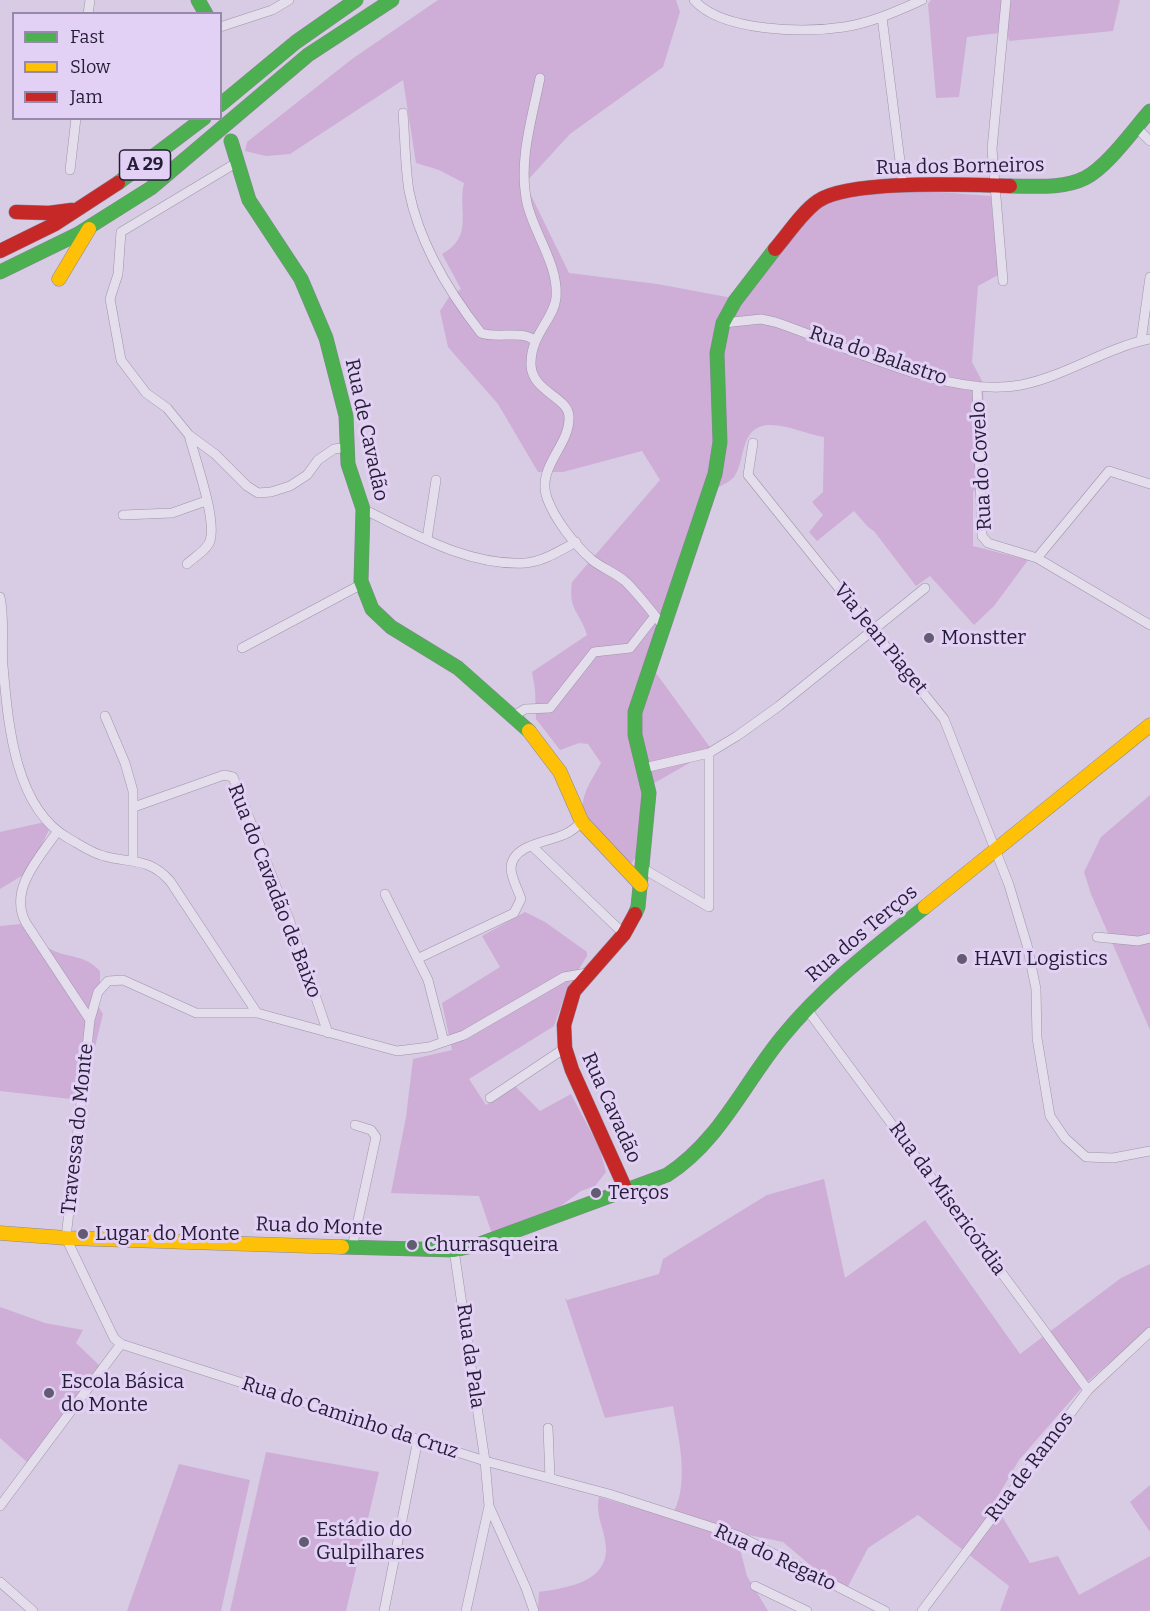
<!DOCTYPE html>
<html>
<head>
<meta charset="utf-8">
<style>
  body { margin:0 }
  #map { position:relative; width:1150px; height:1611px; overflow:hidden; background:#d7cce3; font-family:Bitter,serif }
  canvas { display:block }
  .legend { position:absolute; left:12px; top:12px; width:210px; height:108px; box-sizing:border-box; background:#e3d1f5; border:2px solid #9789a9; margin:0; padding:8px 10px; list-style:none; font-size:18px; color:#241d36 }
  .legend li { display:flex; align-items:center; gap:12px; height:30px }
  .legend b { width:30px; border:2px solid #9789a9 }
</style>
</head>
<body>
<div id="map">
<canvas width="1150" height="1611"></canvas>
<ul class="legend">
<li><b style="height:8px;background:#4caf50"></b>Fast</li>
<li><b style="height:8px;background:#ffc107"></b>Slow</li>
<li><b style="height:8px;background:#c62828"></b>Jam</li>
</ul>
</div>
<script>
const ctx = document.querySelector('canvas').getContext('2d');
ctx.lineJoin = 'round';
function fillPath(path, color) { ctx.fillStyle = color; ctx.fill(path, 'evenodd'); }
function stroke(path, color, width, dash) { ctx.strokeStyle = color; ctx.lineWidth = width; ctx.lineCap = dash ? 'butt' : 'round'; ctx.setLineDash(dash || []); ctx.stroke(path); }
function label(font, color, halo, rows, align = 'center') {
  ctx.font = font + ' Bitter,serif'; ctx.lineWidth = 6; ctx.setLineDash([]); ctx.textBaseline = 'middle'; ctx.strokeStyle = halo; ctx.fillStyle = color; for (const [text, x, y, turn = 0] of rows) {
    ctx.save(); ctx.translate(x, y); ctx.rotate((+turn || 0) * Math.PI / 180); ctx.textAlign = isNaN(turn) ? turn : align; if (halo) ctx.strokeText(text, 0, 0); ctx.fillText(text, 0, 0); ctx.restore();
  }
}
fillPath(new Path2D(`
  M 438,0 L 676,0 L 680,12 L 663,67 L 570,134 L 525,183 L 569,273 L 657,284 L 738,299 L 817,207 L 843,196 L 885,188 L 991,196 L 998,275 L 978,286 L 972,362 L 983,383 L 984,449 L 981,480 L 973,492 L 973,546 L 1028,560 L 994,606 L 974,625 L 930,576 L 916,586 L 874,531 L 868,527 L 854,511 L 817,541 L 809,532 L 823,515 L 812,502 L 823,492 L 824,437 C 806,434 786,424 768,425 C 739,427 746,461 734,477 C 728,484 713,489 705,493 L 648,662 L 712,750 L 651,785 C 647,811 647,862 620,871 C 601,855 576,824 584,797 C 587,786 595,774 601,763 L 588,744 L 579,743 L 560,750 L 536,719 L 535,689 L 532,672 L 587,635 C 580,611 568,611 572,582 L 660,480 L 642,451 L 563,472 L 538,472 L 498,404 L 448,347 L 440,311 L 449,297 L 461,289 L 442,254 C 475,236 457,210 464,183 L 439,170 L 416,163 L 403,80 L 290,154 L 266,156 L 245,151 L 247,142 L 352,59 Z
  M 931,0 L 1120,0 L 1113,31 L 1009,41 L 1007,32 L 967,37 L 959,97 L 936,98 L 928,4 Z
  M 1150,795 L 1150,1030 L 1091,894 L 1084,872 L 1101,837 Z
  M 54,820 L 28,872 L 0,889 L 0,832 Z
  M 525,912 L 545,922 L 587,952 L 587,956 L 568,987 L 554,1026 L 469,1079 L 486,1105 L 515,1086 L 540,1111 L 571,1094 L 600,1149 L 606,1172 L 595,1186 L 581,1191 L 558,1208 L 492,1234 L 479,1196 L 391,1193 L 406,1117 L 413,1059 L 452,1050 L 442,1003 L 500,967 L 482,936 Z
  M 21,924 C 31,933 41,945 54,951 C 73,959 83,954 100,971 L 100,984 L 94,1000 L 103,1014 L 83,1096 L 71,1099 L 0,1091 L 0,926 Z
  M 824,1179 L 845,1278 L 925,1220 L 1020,1354 L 1121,1278 L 1150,1264 L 1150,1328 L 1086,1383 L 1019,1460 L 994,1503 L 1030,1563 L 1058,1556 L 1079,1595 L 1150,1556 L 1150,1611 L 1000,1611 L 1009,1586 L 918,1515 L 868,1548 L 844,1594 L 783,1542 L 749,1535 L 740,1549 L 747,1576 L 768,1611 L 538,1611 L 539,1592 C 565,1588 607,1583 606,1548 C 605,1529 595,1516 599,1497 L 670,1518 C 691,1488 679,1440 673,1406 L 605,1418 L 565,1298 L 567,1300 L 659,1274 L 663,1259 L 767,1195 Z
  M 0,1307 L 45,1323 L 83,1330 L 76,1343 L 100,1366 L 28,1463 L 0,1438 Z
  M 266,1452 L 379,1472 L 346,1611 L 230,1611 Z
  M 179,1464 L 250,1480 L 221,1611 L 127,1611 Z
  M 1150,1485 L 1150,1532 L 1130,1502 Z`), '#ceaed6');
const street = new Path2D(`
  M 694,0 C 722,32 805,33 844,27 C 871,23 897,11 922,0
  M 88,14 L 90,0
  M 882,17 L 903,185
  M 220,27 L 272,10 L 289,0
  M 540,78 C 532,119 518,161 527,203 C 534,234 559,265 556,298 C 554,319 530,335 531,365 C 532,392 569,397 569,417 C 570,446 536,467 547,498 C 555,520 574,544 592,560 C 602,568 616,573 626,582 C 640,596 652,612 664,627
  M 403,113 C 405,138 405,166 409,191 C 419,242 449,292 481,333 C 497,339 521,330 534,340
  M 1137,128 L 1150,141
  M 236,163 L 121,232 L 118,274 L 110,299 L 121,360 L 146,393 L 167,408 L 189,435 L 215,454 L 247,486 L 258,493 L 271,492 L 290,486 L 307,475 L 318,460 L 334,449 L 348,447
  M 70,170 L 76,118
  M 1003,281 L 992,149 L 1006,0
  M 723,323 L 761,319 L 775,322 C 844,345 949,399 1021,385 C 1066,376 1105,348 1150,339
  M 1141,341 L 1150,277
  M 977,386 L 982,536 L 988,543 L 1037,558 L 1150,625
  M 753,443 L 748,475 L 944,719 L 1009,885 L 1027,945 L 1036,989 L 1037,1038 L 1050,1116 L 1065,1138 L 1086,1157 L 1113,1158 L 1150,1151
  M 363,509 C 413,533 467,566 525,563 C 543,562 561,550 576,542
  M 123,515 L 172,513 L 206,501
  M 427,539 L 436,480
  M 1037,558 L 1109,471 L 1150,484
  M 187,564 C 193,558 207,550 210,541 C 217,519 195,459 189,435
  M 0,597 C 5,620 1,643 3,666 C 8,722 14,807 68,838 C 79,844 91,853 104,856 C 133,864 148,857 170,881 L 257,1013
  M 242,648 L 362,584
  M 105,716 L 125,763 L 133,791 L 133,861
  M 512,717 L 525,709 L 550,708 L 594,652 L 630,648 L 655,616
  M 644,768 L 709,753 L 737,736 L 779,706 L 925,588
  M 134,807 L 224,775 L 233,777 L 290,922 L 328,1033
  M 57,832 C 39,858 8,890 26,923 L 90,1020
  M 532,846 L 624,934
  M 642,868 L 709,907 L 709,753
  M 385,894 L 428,980 L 444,1042
  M 1097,937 L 1138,941 L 1150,938
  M 419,958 L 514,913 L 521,899 C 518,889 511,878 511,868 C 512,845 547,842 563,835 C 570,833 576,827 582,822
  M 587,973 L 564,977 L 464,1035 L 429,1047 L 397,1051 L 257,1013 L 196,1013 L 123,980 L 108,981 L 98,992 L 90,1020 L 66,1238 L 114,1338 L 121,1344 L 485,1461 L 609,1494 L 739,1536 L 885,1611
  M 806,1008 L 1088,1390
  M 490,1098 L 565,1048
  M 352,1248 L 376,1137 L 371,1130 L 355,1125
  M 454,1250 L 485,1461 L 489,1506 L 526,1588 L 534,1611
  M 548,1428 L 550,1478
  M 0,1506 L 121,1344
  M 0,1582 L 33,1611
  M 755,1586 L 807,1611
  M 384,1611 L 418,1439
  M 466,1611 L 489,1506
  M 922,1611 L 1088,1390 L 1150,1332`);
const fast = new Path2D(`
  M 198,0 L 206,14
  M 220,105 L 296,42 L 356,0
  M 231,141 L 249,200 L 301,279 L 326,338 L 346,416 L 348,464 L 363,509 L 361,581 L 372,609 L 391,627 L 458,668 L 529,731
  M 118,183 L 204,118
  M 1010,186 C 1034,186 1063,189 1085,178 C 1107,167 1133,130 1150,111
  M 0,272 L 78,234 L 151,188 L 308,55 L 392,0
  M 635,914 L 638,907 L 649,793 L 635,735 L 635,712 L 715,474 L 720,442 L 717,353 L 723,323 L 735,301 L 775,249
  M 342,1247 L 454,1250 L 477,1245 L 667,1175 C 720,1141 744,1083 783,1036 C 824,986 875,947 925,907`);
const slow = new Path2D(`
  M 59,279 L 89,229
  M 529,731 L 560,772 L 582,822 L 641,885
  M 925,907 L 1150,725
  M 0,1233 L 66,1238 L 342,1247`);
const jam = new Path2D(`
  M 16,212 L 49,213 L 72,210
  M 775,249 C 788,234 802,212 818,201 C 850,179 969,185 1010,186
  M 0,251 L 55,224 L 118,183
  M 626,1190 L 572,1070 L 565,1048 L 564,1025 L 574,991 L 624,934 L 635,914`);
stroke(street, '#9d95a8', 10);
stroke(fast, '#8c8598', 15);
stroke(slow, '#8c8598', 15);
stroke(jam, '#8c8598', 15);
stroke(street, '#e4ddec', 9);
stroke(fast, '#4caf50', 14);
stroke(slow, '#ffc107', 14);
stroke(jam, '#c62828', 14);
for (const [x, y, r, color] of [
  [929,638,6,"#635a73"],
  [962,959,6,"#635a73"],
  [596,1193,6,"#635a73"],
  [83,1234,6,"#635a73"],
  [412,1245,6,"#635a73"],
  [49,1393,6,"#635a73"],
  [304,1542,6,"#635a73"]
]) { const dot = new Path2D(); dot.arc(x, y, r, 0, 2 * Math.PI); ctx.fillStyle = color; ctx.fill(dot); stroke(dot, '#e3d1f5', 2); }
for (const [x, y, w] of [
  [145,165,51]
]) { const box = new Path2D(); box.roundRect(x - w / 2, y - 15, w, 30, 4.5); ctx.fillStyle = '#e3d1f5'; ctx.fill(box); stroke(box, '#241d36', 1.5); }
label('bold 18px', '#241d36', null, [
  ["A 29",145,165]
]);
label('20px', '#241d36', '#e3d1f5', [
  ["Rua dos Borneiros",960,167,-1],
  ["Rua do Balastro",878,356,19],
  ["Rua de Cavadão",366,430,78],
  ["Rua do Covelo",982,466,-93],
  ["Via Jean Piaget",880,639,51],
  ["Rua do Cavadão de Baixo",274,891,69],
  ["Rua dos Terços",862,934,-40],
  ["Rua Cavadão",611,1108,66],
  ["Travessa do Monte",78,1129,-84],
  ["Rua da Misericórdia",947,1199,54],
  ["Rua do Monte",319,1227,2],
  ["Rua da Pala",470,1356,82],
  ["Rua do Caminho da Cruz",350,1418,18],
  ["Rua de Ramos",1030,1467,-53],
  ["Rua do Regato",775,1558,25]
]);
label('20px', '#241d36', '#e3d1f5', [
  ["Monstter",941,638],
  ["HAVI Logistics",974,959],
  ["Terços",608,1193],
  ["Lugar do Monte",95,1234],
  ["Churrasqueira",424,1245],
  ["Escola Básica",61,1382],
  ["do Monte",61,1405],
  ["Estádio do",316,1530],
  ["Gulpilhares",316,1553]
], 'left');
</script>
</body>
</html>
